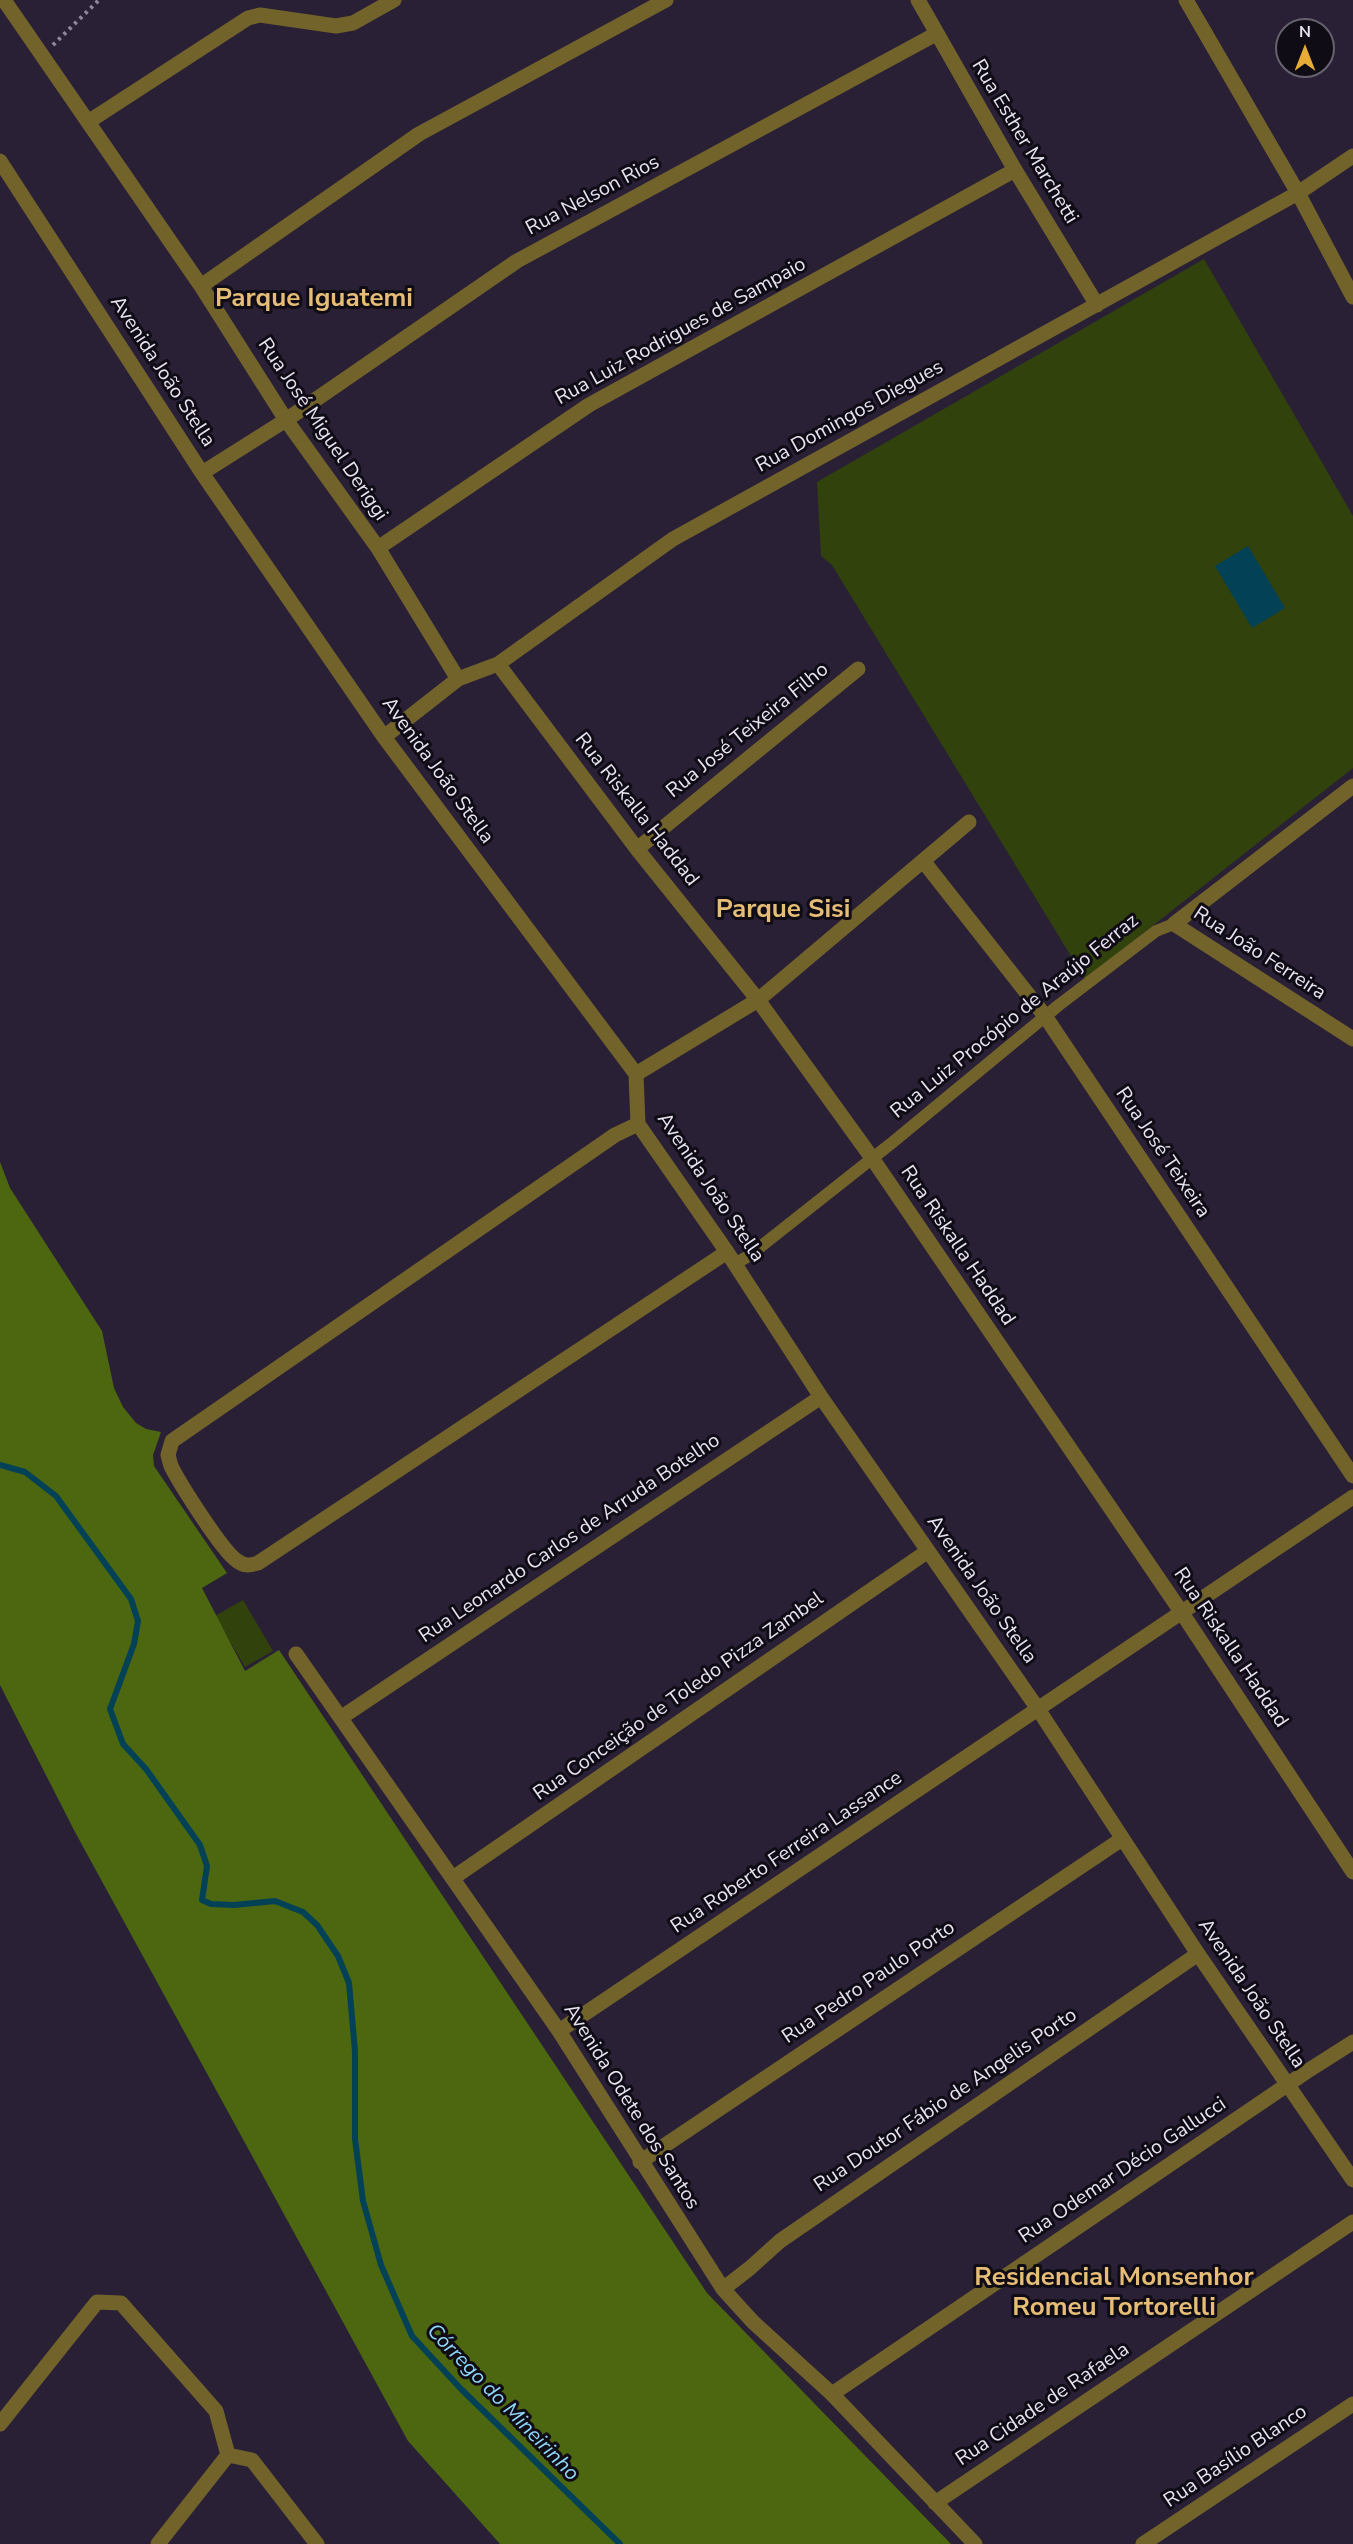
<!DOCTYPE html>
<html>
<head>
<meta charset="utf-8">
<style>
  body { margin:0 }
  #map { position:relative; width:1353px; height:2544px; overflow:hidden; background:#292036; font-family:"Nunito Sans",sans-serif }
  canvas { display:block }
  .north { position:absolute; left:1275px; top:18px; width:60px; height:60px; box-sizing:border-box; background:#100c16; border:2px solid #66626e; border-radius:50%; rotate:0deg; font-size:16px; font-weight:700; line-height:24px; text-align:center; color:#e8e2f1 }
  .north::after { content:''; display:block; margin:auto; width:21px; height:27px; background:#e7ac36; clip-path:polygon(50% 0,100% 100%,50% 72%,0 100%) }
</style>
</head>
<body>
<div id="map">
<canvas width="1353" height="2544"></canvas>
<div class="north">N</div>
</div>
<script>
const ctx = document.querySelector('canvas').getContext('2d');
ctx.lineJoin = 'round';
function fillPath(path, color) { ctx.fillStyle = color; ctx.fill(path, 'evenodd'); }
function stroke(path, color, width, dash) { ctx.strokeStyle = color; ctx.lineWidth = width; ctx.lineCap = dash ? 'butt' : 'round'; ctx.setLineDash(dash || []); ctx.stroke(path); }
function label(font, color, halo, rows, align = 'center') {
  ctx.font = font + ' "Nunito Sans",sans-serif'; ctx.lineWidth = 6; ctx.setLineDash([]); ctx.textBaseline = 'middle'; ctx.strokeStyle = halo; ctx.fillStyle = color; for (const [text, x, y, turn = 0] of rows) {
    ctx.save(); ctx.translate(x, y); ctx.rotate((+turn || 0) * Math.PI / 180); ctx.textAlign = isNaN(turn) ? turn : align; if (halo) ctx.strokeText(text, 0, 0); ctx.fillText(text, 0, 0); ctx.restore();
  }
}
fillPath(new Path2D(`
  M 1204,259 L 1353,516 L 1353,768 L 1085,979 L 832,565 L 821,556 L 817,482 Z
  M 243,1600 L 273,1651 L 245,1667 L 215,1616 Z`), '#31420c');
fillPath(new Path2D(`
  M 0,1162 L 10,1188 L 102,1331 L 114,1388 L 123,1407 L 136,1423 L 146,1429 L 161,1432 L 153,1455 L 154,1466 L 227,1573 L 202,1588 L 245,1671 L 279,1650 L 707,2293 L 951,2544 L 500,2544 L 408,2441 L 75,1832 L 0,1685 Z`), '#4d6710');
fillPath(new Path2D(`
  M 1248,546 L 1285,608 L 1252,628 L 1215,566 Z`), '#034157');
stroke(new Path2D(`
  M 0,1465 L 25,1472 L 56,1496 L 131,1599 L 138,1621 L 134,1644 L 110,1709 L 123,1744 L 146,1769 L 200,1845 L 207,1866 L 202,1900 L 211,1904 L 234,1905 L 275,1901 L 303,1912 L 317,1925 L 338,1956 L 349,1983 L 355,2051 L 355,2139 L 363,2201 L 381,2265 L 412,2336 L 461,2389 L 620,2544`), '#034157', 6);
stroke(new Path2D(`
  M 53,45 L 99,0`), '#90889a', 4, [3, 4.5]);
stroke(new Path2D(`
  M 735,1264 L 750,1255 L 893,1142 L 1059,1005 L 1156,931 L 1174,924`), '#72632b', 12);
stroke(new Path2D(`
  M 4,0 L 201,286 L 286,420 L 378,548 L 458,679
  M 918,0 L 1015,170 L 1097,305
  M 1186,0 L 1298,193 L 1353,297
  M 88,122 L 248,18 L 260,15 L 336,26 L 353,23 L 394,0
  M 0,161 L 202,473 L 384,737 L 636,1074 L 638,1124 L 727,1252 L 821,1397 L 1038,1709 L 1198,1954 L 1353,2180
  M 201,286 L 419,134 L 666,0
  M 202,473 L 286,420 L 517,261 L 936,34
  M 378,548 L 589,405 L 1015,170
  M 498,664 L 637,849 L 758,1000 L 872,1158 L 1182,1613 L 1353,1872
  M 384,737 L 458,679 L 498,664 L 673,539 L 1298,193 L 1353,156
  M 1353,786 L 1174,924 L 1353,1039
  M 637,849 L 858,669
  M 924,862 L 1045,1016 L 1353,1476
  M 636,1074 L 758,1000 L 969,822
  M 638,1124 L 615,1135 L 172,1441 L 168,1455 L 171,1466 C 180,1484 221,1549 236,1560 C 243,1566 249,1566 258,1563 L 727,1252
  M 296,1654 L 559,2031 L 723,2289 L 753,2322 L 832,2394 L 975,2544
  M 342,1717 L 821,1397
  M 453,1878 L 928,1551
  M 559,2031 L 1353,1497
  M 640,2162 L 1122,1839
  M 723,2289 L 750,2268 L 780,2241 L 1198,1954
  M 832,2394 L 1306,2072 L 1353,2042
  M 0,2424 L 97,2302 L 121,2303 L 216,2411 L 228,2455
  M 228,2455 L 252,2460 L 317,2544
  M 935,2503 L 1353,2222
  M 158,2544 L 228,2455
  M 1143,2544 L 1353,2404`), '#72632b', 15);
label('20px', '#e8e2f1', '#100c16', [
  ["Rua Esther Marchetti",1024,142,59],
  ["Rua Nelson Rios",593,196,-28],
  ["Rua Luiz Rodrigues de Sampaio",681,332,-29],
  ["Avenida João Stella",162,372,57],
  ["Rua Domingos Diegues",850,417,-29],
  ["Rua José Miguel Deriggi",322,430,56],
  ["Rua José Teixeira Filho",748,731,-39],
  ["Avenida João Stella",437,771,54],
  ["Rua Riskalla Haddad",636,810,52],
  ["Rua João Ferreira",1259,954,33],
  ["Rua Luiz Procópio de Araújo Ferraz",1015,1017,-39],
  ["Rua José Teixeira",1162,1153,56],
  ["Avenida João Stella",710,1188,56],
  ["Rua Riskalla Haddad",957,1246,56],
  ["Rua Leonardo Carlos de Arruda Botelho",570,1539,-34],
  ["Avenida João Stella",981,1590,55],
  ["Rua Riskalla Haddad",1230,1648,56],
  ["Rua Conceição de Toledo Pizza Zambel",679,1697,-35],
  ["Rua Roberto Ferreira Lassance",787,1853,-34],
  ["Rua Pedro Paulo Porto",869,1983,-34],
  ["Avenida João Stella",1251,1994,56],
  ["Rua Doutor Fábio de Angelis Porto",946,2101,-34],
  ["Avenida Odete dos Santos",631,2107,58],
  ["Rua Odemar Décio Gallucci",1123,2171,-34],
  ["Rua Cidade de Rafaela",1043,2405,-34],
  ["Rua Basílio Blanco",1236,2457,-34]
]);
label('italic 21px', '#8fd7f9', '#100c16', [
  ["Córrego do Mineirinho",502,2403,46]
]);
label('bold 26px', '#e6bd77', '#100c16', [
  ["Parque Iguatemi",314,300],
  ["Parque Sisi",783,911],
  ["Residencial Monsenhor",1114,2279],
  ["Romeu Tortorelli",1114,2309]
]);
</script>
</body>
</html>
